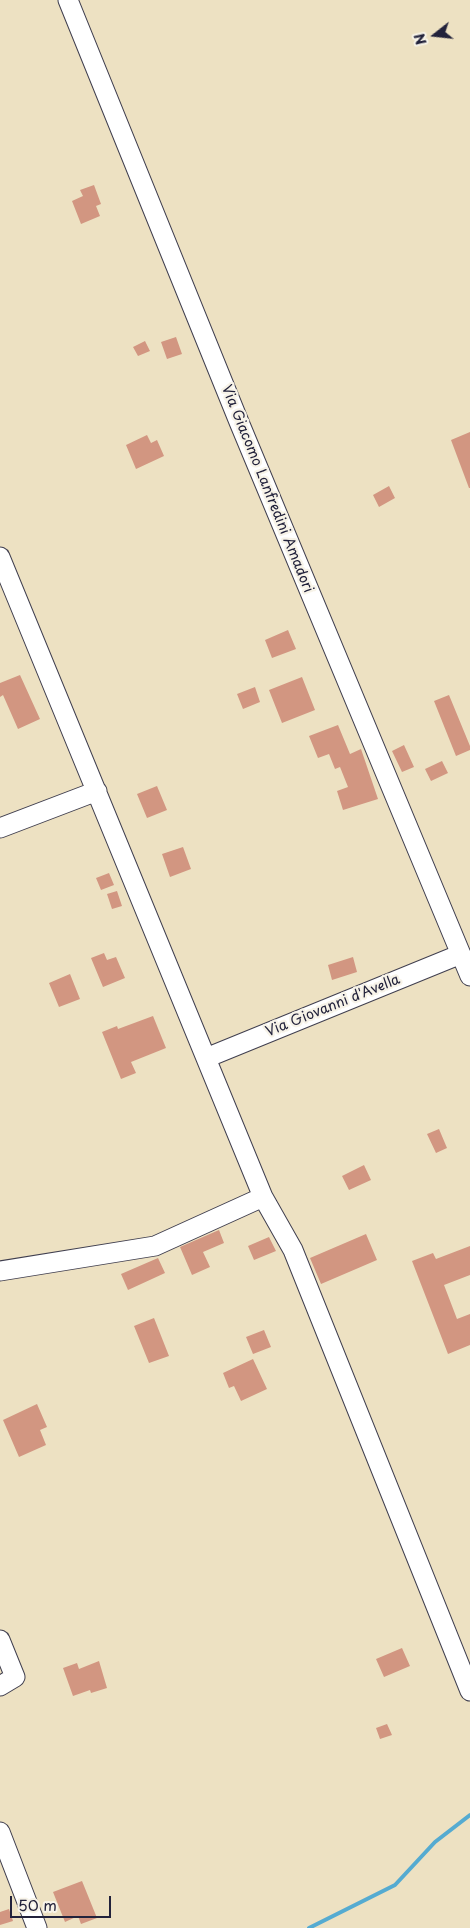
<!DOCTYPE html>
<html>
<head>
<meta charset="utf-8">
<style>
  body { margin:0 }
  #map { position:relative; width:470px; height:1928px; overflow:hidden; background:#ede1c2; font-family:"Playpen Sans",sans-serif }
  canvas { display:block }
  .north { position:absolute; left:410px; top:10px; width:50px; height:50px; -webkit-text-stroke:4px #f7f3e8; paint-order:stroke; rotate:254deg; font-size:14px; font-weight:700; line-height:20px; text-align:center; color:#22223b }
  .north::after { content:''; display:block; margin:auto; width:18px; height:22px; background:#22223b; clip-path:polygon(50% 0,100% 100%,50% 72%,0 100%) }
  .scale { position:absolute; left:10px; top:1896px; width:101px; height:22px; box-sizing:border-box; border:2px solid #22223b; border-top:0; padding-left:6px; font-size:15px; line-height:18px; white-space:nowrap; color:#22223b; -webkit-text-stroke:4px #f7f3e8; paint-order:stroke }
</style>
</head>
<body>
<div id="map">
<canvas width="470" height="1928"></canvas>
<div class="north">N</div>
<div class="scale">50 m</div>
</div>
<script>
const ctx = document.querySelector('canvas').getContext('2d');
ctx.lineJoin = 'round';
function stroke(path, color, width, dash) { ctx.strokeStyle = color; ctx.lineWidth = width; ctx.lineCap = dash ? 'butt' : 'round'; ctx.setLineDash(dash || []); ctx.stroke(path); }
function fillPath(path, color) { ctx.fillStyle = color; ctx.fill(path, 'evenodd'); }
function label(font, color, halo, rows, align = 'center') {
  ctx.font = font + ' "Playpen Sans",sans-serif'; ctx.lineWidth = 4.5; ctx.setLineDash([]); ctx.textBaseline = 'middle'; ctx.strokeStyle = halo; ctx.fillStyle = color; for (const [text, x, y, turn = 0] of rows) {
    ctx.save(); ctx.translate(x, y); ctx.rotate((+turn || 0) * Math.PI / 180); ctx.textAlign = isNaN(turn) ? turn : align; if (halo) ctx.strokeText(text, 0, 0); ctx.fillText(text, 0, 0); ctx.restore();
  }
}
stroke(new Path2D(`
  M 309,1928 L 395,1885 L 435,1842 L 470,1815`), '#55abd1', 4);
fillPath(new Path2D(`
  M 94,185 L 101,204 L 96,206 L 100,216 L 81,224 L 72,201 L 83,196 L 80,190 Z
  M 176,337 L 182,354 L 167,359 L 161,342 Z
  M 145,341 L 150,351 L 138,356 L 133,347 Z
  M 470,432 L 470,488 L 469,488 L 451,440 Z
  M 147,435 L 151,443 L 157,440 L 164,456 L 136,469 L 126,445 Z
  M 389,486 L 395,498 L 379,507 L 373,495 Z
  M 288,630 L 296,649 L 272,658 L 265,640 Z
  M 20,675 L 40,719 L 18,729 L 3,695 L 0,697 L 0,683 Z
  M 302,677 L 315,710 L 282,723 L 269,690 Z
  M 255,687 L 260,702 L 243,709 L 237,694 Z
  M 449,695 L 470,746 L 470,750 L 456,756 L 434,701 Z
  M 338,725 L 350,754 L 361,749 L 378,799 L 343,810 L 337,791 L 348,787 L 340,767 L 335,769 L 329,754 L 318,758 L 309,736 Z
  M 404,745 L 414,767 L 402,772 L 392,751 Z
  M 442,761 L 448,773 L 431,781 L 425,769 Z
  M 157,786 L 167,810 L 147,818 L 137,794 Z
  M 183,847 L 191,869 L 170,877 L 162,854 Z
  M 109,873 L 114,885 L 101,890 L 96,878 Z
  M 117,891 L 122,906 L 112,909 L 107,894 Z
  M 104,953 L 107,960 L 116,957 L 125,978 L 103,987 L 91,958 Z
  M 353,957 L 357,972 L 332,980 L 328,965 Z
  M 70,974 L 80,999 L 59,1007 L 49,983 Z
  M 153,1016 L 166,1048 L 131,1062 L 136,1073 L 121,1079 L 102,1032 L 117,1026 L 118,1029 Z
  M 439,1129 L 447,1148 L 436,1153 L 427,1134 Z
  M 364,1165 L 371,1180 L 349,1190 L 342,1176 Z
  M 219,1230 L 224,1243 L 203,1252 L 210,1267 L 192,1275 L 180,1247 Z
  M 366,1234 L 377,1260 L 321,1284 L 310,1258 Z
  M 269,1237 L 276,1251 L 254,1260 L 248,1246 Z
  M 470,1246 L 470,1275 L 444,1285 L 457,1319 L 470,1314 L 470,1345 L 448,1354 L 412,1261 L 433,1253 L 436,1259 Z
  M 158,1258 L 165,1273 L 128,1290 L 121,1274 Z
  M 154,1318 L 169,1356 L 149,1363 L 134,1326 Z
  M 264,1330 L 271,1347 L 253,1354 L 246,1337 Z
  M 253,1359 L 267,1389 L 241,1401 L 234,1386 L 229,1388 L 223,1373 Z
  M 37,1404 L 47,1427 L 40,1430 L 46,1445 L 19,1457 L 3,1420 Z
  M 402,1648 L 410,1666 L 384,1677 L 376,1659 Z
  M 99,1661 L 107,1688 L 91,1693 L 90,1690 L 73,1696 L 63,1668 L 77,1663 L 79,1669 Z
  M 387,1724 L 392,1735 L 380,1739 L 376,1728 Z
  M 82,1881 L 97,1918 L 81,1924 L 78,1916 L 65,1922 L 53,1892 Z
  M 9,1909 L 13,1921 L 0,1925 L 0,1912 Z`), '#d29681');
const minor = new Path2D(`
  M 68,0 L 239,422 L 470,976
  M 0,557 L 263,1197 L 293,1250 L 470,1691
  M 0,828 L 97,791
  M 206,1058 L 461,954
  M 0,1271 L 155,1246 L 263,1197
  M 0,1640 L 15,1677 L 0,1686
  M 0,1832 L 37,1928`);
stroke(minor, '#403f4f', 21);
stroke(minor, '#fff', 19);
label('14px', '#22223b', '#f7f3e8', [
  ["Via Giacomo Lanfredini Amadori",267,489,68],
  ["Via Giovanni d'Avella",333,1006,-22]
]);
</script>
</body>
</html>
